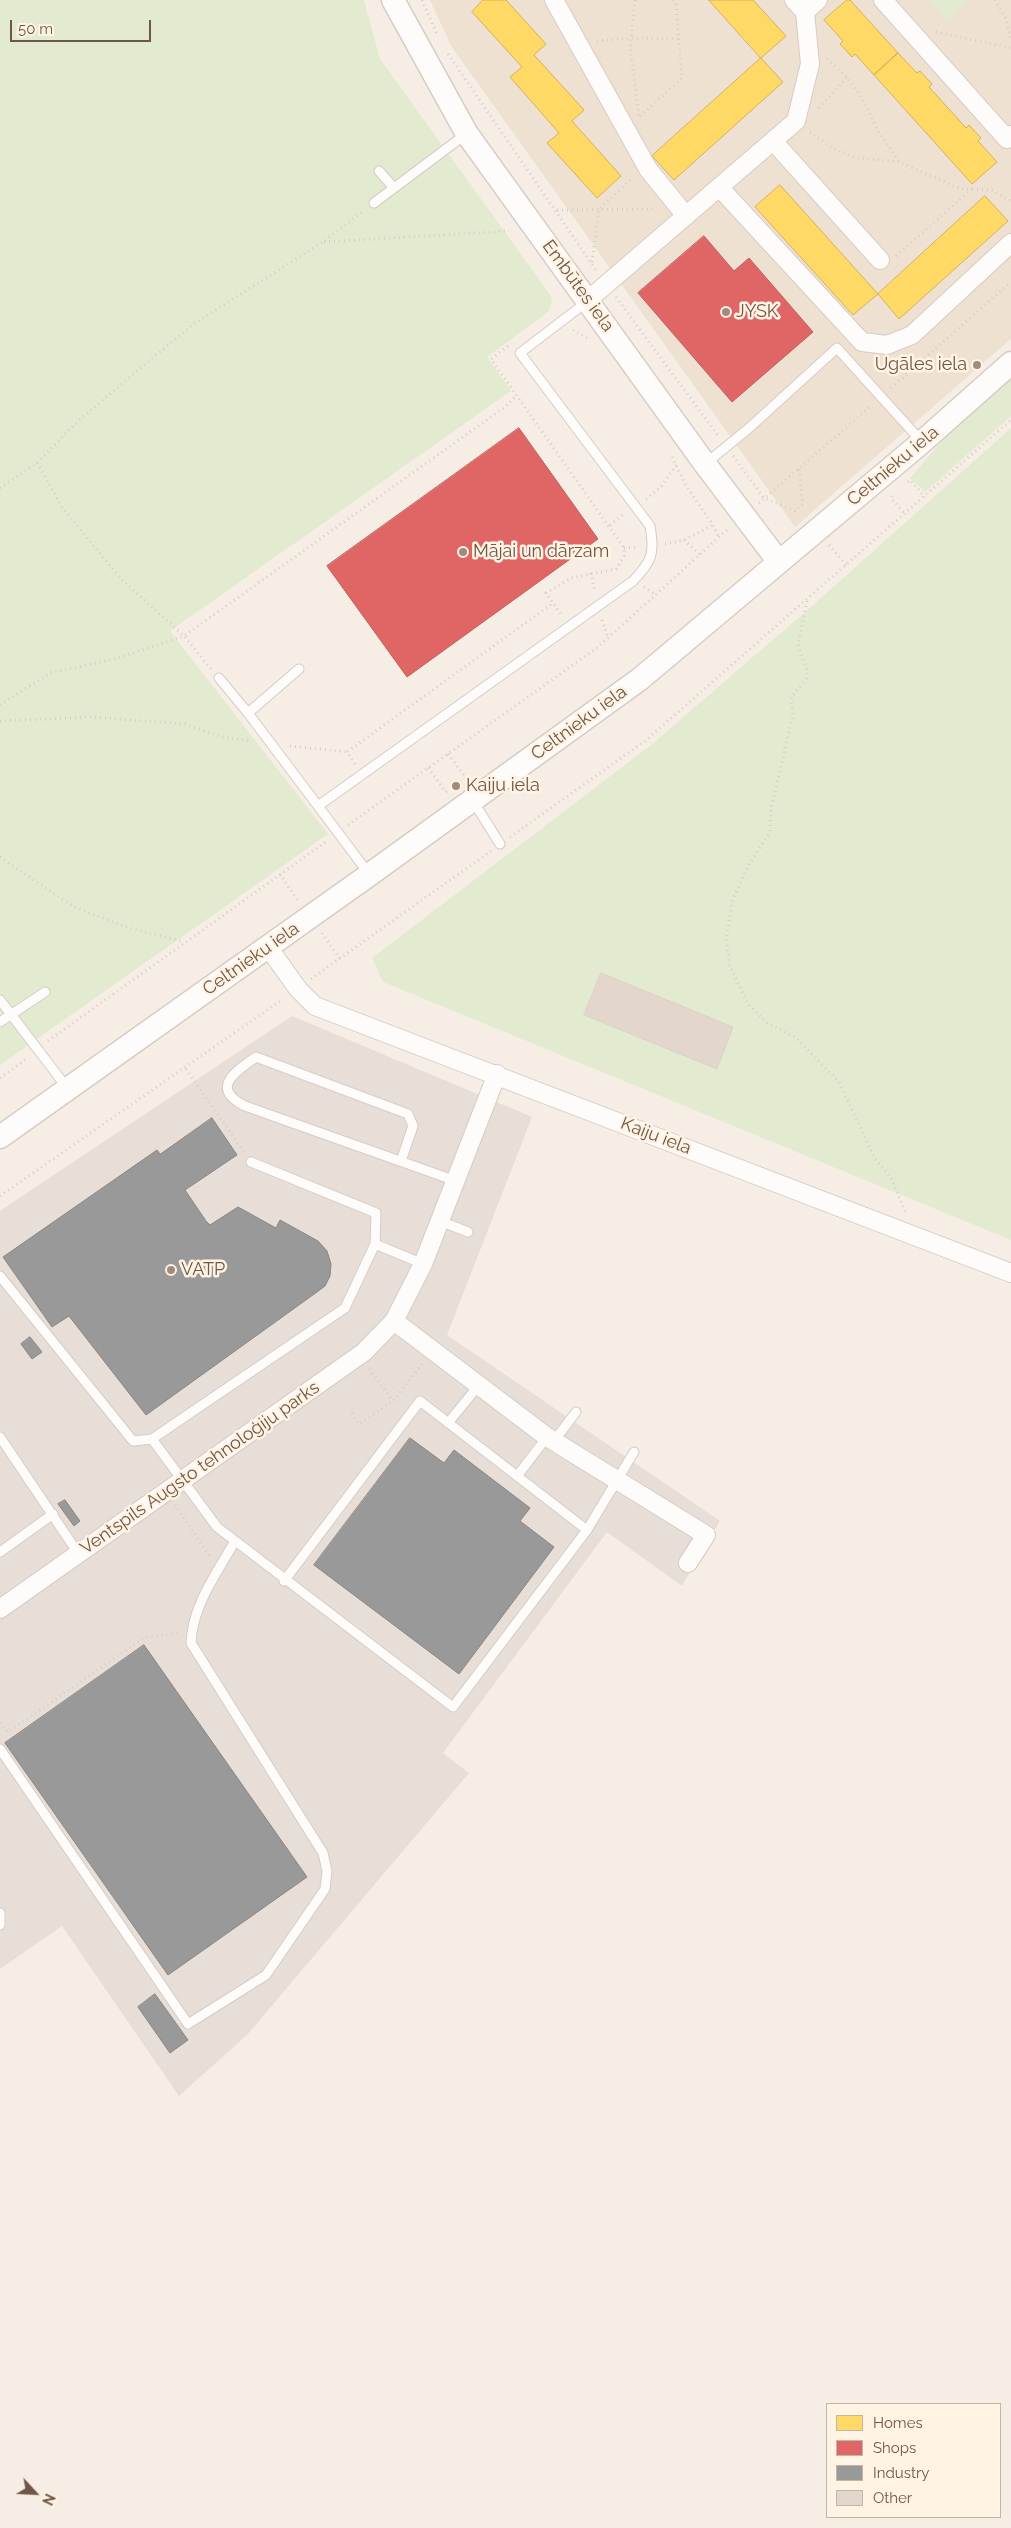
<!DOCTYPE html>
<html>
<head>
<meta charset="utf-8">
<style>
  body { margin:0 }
  #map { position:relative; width:1011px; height:2528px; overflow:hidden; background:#f6eee5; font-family:Raleway,sans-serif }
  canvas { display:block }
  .legend { position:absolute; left:826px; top:2403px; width:175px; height:115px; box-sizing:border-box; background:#fff4e4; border:1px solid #c6b4a5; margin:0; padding:6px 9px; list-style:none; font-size:15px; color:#715547 }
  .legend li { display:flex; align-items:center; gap:10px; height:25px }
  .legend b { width:25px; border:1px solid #c6b4a5 }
  .north { position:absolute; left:10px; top:2468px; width:50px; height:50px; -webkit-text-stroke:4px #fff4e4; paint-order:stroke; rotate:115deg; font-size:14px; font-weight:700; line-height:20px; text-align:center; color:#715547 }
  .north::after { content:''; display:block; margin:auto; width:18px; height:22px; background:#715547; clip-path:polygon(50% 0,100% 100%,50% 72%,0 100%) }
  .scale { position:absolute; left:10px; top:20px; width:141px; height:22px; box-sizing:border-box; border:2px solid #715547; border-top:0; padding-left:6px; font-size:15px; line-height:18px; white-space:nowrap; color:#715547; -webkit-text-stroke:4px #fff4e4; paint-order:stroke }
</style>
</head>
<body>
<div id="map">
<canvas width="1011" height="2528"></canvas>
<ul class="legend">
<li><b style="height:14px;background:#ffd966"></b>Homes</li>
<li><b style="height:14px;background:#e06666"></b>Shops</li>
<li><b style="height:14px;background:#999"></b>Industry</li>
<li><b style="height:14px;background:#e2d6cd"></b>Other</li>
</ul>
<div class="north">N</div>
<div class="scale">50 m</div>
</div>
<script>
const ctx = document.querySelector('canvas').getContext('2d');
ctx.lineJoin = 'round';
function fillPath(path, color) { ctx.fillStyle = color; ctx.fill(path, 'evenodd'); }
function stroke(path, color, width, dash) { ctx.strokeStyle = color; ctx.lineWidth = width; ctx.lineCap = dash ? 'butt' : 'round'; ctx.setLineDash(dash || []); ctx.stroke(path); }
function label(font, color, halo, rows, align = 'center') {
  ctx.font = font + ' Raleway,sans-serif'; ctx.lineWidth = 5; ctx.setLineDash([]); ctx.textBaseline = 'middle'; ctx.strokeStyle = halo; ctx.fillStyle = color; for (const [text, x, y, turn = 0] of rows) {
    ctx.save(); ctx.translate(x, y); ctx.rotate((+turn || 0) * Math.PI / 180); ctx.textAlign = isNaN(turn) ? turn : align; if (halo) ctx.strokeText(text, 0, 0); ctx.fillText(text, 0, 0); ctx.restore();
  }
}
fillPath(new Path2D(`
  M 430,0 L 1011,0 L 1011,339 L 795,527 L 451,46 Z`), '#efe1d2');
fillPath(new Path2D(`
  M 292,1016 L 532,1117 L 447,1335 L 720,1521 L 682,1586 L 607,1532 L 443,1753 L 469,1773 L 247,2035 L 179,2096 L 62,1926 L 0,1969 L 0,1211 Z`), '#e7ded7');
fillPath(new Path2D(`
  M 0,0 L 364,0 L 380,59 L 551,296 L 552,303 L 548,312 L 487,357 L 511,391 L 170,631 L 328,834 L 0,1065 Z
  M 928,0 L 969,0 L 946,21 Z
  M 1011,379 L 1011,416 L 925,492 L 910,478 L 949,433 Z
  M 1011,428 L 1011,1240 L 383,982 L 372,958 L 651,745 L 812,606 Z`), '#e2ebd0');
const homes = new Path2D(`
  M 483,0 L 506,0 L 546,44 L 534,55 L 584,110 L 572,121 L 621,176 L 597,198 L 547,143 L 559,133 L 510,77 L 522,67 L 472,12 Z
  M 709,0 L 753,0 L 786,36 L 761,58 Z
  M 847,0 L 850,0 L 898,53 L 874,75 L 855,54 L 852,57 L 840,44 L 843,41 L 824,20 Z
  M 898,53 L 917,73 L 920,71 L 932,84 L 929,87 L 966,128 L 969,125 L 981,138 L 978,141 L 997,162 L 972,184 L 874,75 Z
  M 761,58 L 783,82 L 674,180 L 652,156 Z
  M 780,185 L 878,294 L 853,315 L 755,207 Z
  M 985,196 L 1008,221 L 899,319 L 878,294 Z`);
fillPath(homes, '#ffd966');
stroke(homes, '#d4b15d', 1);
const shops = new Path2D(`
  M 704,236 L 734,271 L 749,258 L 813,332 L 732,402 L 638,293 Z
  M 519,428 L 598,539 L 407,677 L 327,566 Z`);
fillPath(shops, '#e06666');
stroke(shops, '#bf615d', 1);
const industry = new Path2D(`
  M 212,1118 L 237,1155 L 185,1190 L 206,1221 L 210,1225 L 238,1207 L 276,1228 L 280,1220 L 318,1241 L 327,1251 L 331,1264 L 330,1276 L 325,1286 L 317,1292 L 146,1415 L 69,1316 L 52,1327 L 3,1257 L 157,1150 L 160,1154 Z
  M 30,1337 L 42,1352 L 32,1359 L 21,1344 Z
  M 410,1438 L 444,1463 L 454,1450 L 530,1508 L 520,1521 L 554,1547 L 459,1674 L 314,1565 Z
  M 65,1500 L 80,1521 L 74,1526 L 58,1504 Z
  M 144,1645 L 307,1877 L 168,1975 L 5,1743 Z
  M 155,1994 L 188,2040 L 170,2053 L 138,2007 Z`);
fillPath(industry, '#999');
stroke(industry, '#8d8580', 1);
const building = new Path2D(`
  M 601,973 L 733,1027 L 717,1069 L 584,1015 Z`);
fillPath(building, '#e2d6cd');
stroke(building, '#ded1c8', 1);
const service = new Path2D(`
  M 379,171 L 394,188
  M 374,203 L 466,134
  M 705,464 L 748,429 L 837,348 L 922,442
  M 299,669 L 248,713 L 318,806
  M 219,678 L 248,713
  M 473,801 L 500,844
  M 369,874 L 318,806 L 633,581 C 652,561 655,554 650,526 L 520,353 L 588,301
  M 0,1000 L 68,1089
  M 0,1022 L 45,992
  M 401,1161 L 413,1126 L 408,1114 L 256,1057 C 236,1071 209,1088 245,1106 L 456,1181
  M 251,1162 L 376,1213 L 375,1244 L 423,1264
  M 440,1221 L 468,1232
  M 0,1276 L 133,1441 L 152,1439 L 217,1527 L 453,1707 L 587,1530 L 634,1452
  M 448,1423 L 479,1385
  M 0,1437 L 78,1553
  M 152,1439 L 345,1308 L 375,1244
  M 554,1441 L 576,1412
  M 517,1476 L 547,1437
  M 0,1552 L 53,1514
  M 284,1581 L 420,1401 L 587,1530
  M 0,1749 L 188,2024 L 266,1975 L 325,1889 L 327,1871 L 323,1853 L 191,1643 C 192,1606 217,1573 235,1541
  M 0,1913 L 0,1925`);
const minor = new Path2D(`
  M 554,0 L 648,169 L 686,216
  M 794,0 L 805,12
  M 883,0 L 1007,139 L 1011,135
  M 773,141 L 880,260
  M 719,187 L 862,342 L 887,345 L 912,335 L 1011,243
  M 588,300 L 796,121 L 810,64 L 805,12 L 818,0
  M 268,947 L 298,989 L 315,1006 L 1011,1273
  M 394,1321 L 547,1437 L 706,1535 L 688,1563
  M 0,1609 L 364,1352 L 394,1321 L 423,1264 L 497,1074`);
const tertiary = new Path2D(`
  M 393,0 L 467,134 L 705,464 L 779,562
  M 0,1137 L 369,875 L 640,679 L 922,442 L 1011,363`);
stroke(service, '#d7cbc3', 11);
stroke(minor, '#d7cbc3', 20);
stroke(tertiary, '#d7cbc3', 25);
stroke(new Path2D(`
  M 422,0 L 438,36
  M 635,0 L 630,47 L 639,116
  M 995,0 L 1006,19 L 1011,39
  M 936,32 L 1011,48
  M 597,41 L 630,38 L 679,39
  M 448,54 L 596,270
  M 827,59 L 847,77 L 865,103 L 878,131 L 899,161
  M 819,108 L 847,77
  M 640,116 L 682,78 L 676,4 L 673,0
  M 810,132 L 832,148 L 857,158 L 899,162 L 961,189 L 992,190 L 1011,201
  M 557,210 L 656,209
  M 324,242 L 509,231
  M 896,256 L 972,189
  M 592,262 L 599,209 L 631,179
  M 616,297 L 719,437
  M 573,330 L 587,338
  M 508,346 L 491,359 L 624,548 L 624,556 L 616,569 L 571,578 L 546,593 L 562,616
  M 891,388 L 1011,282
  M 733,456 L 764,498 L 795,511 L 803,504 L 799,468
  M 672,457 L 686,486 L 713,525 L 719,538
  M 37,463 L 62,507 L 120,578 L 184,636 L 211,669
  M 908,482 L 910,480 L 925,497
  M 0,488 L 37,463 L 79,420 L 192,325 L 323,242 L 365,210
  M 892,496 L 891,498 L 905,514
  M 646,499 L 661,487 L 676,465
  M 759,503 L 871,406
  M 610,525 L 624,514
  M 684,540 L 700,555
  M 665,544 L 684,540 L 713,525
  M 829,545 L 847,566
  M 624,548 L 639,547
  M 591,573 L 595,592
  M 644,587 L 656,595
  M 807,601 L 798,645 L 808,672 L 806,679 L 791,698 L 793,714 L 771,809 L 770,832 L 748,866 L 733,899 L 726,939 L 730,966 L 748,1004 L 767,1023 L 795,1037 L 839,1082 L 875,1159 L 891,1177 L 906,1214
  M 602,620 L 608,638
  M 0,705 L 50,673 L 115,659 L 184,636 L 505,407 L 517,395
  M 0,721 L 92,717 L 185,724 L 221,737 L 252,741
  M 290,746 L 347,752
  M 448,754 L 466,778 L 464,779
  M 355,764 L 347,752 L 553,603
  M 428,768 L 446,792 L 448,790
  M 348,825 L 598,647 L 729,528
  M 510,837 L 645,741 L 1011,420
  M 0,857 L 74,907 L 129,928 L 184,942
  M 280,874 L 298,901
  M 322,933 L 340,959
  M 311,979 L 491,851
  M 48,1041 L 327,841
  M 186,1069 L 244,1152
  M 0,1078 L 28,1058
  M 0,1196 L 283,999
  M 369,1369 L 393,1401
  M 352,1413 L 359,1424 L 393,1401 L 422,1364
  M 175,1505 L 211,1558
  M 0,1723 L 8,1732 L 144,1638 L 180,1633`), '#d7cdc8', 3, [1, 4]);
stroke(service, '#fefcfb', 9);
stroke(minor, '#fefcfb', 18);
stroke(tertiary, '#fefcfb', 22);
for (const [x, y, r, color] of [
  [726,312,5,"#a08b7e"],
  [977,365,5,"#a08b7e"],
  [463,552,5,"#a08b7e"],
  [456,786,5,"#a08b7e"],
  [171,1270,5,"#a08b7e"]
]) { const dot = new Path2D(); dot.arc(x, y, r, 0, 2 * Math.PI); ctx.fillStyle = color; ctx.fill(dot); stroke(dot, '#fff4e4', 2); }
label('18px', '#715547', '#fff4e4', [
  ["Embūtes iela",578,286,54],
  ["Celtnieku iela",893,466,-40],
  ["Celtnieku iela",579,723,-36],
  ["Celtnieku iela",251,959,-35],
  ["Kaiju iela",656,1136,21],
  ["Ventspils Augsto tehnoloģiju parks",200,1468,-35]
]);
label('18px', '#715547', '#fff4e4', [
  ["JYSK",736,312],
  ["Ugāles iela",967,365,"right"],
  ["Mājai un dārzam",473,552],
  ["Kaiju iela",466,786],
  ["VATP",181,1270]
], 'left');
</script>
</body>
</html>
